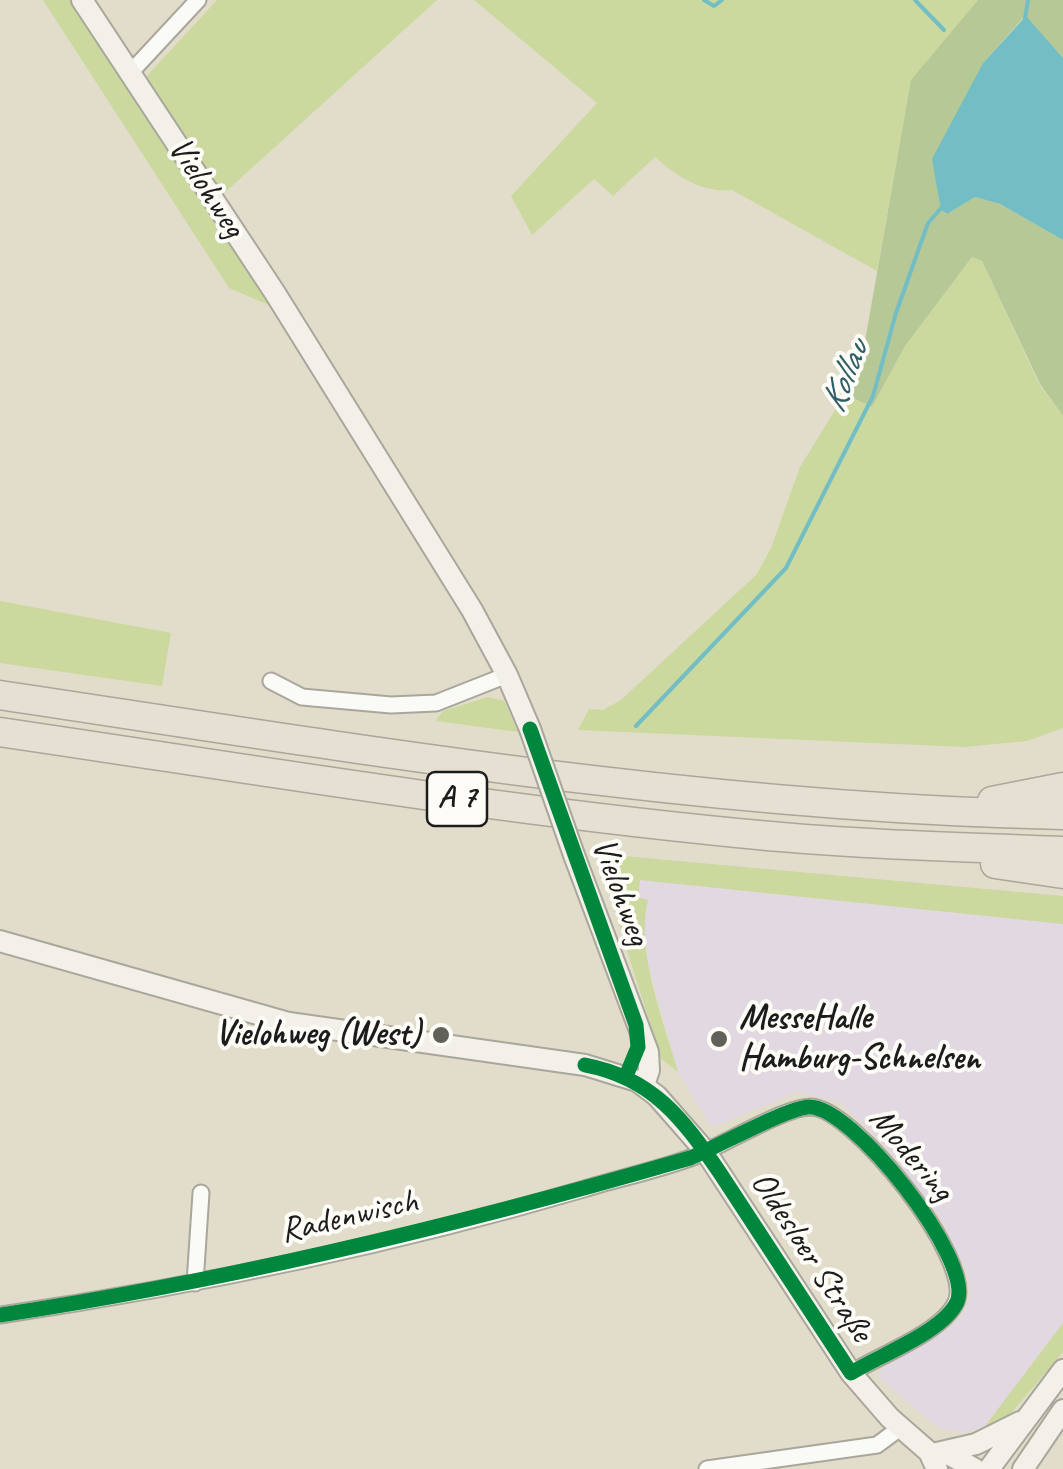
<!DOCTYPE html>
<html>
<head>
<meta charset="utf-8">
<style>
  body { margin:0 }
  canvas { display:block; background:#e1ddca }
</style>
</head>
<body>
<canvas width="1063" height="1469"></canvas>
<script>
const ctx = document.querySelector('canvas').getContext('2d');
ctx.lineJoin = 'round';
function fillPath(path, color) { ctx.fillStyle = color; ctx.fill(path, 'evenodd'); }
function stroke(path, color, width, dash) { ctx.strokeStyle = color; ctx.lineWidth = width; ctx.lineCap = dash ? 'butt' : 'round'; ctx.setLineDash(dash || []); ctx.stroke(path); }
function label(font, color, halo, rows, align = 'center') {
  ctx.font = font + ' Caveat,sans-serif'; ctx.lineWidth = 8; ctx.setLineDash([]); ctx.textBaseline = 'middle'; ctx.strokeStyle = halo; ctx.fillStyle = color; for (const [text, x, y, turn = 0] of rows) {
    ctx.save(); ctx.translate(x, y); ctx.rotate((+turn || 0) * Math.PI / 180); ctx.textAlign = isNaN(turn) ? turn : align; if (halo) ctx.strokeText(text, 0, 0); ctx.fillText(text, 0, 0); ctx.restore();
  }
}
fillPath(new Path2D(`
  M 639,880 L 1063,924 L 1063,1323 L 985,1426 L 963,1433 L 939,1428 L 877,1376 L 887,1363 L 950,1326 L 963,1313 L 971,1296 L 968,1275 L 941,1219 L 889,1150 L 840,1102 L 797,1092 L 712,1128 L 678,1072 L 648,963 L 643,921 L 648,901 L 638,897 Z`), '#e2d8e1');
fillPath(new Path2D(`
  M 43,0 L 73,0 L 271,306 L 229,288 Z
  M 217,0 L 437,0 L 222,195 L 145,78 Z
  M 474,0 L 978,0 L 911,81 L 877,271 L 732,190 C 702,193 678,177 655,157 L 613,196 L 594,179 L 532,235 L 511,196 L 597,103 Z
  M 972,257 L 982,261 L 1039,384 L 1063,416 L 1063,728 L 1027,741 L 964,747 L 578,730 L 589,709 L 603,710 L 621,700 L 757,574 L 771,548 L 800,467 L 845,394 L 872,407 L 905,346 Z
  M 0,601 L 171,633 L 162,686 L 0,663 Z
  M 488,697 L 504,701 L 518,732 L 436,721 L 443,711 Z
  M 601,854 L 1063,896 L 1063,924 L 640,880 L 638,897 L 648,900 C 635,951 664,1022 678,1072 L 661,1059 L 604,877 Z
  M 1063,1323 L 1063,1352 L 1007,1418 L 985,1426 Z`), '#cbd99f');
fillPath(new Path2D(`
  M 978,0 L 1063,0 L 1063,58 L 1025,16 L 983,63 L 941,210 L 946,214 L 975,197 L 1000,204 L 1063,240 L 1063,416 L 1040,384 L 982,261 L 972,257 L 905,346 L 872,407 L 845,394 L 865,341 L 911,80 Z`), '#b6c896');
fillPath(new Path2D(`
  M 1026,16 L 1063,58 L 1063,240 L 1000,204 L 975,197 L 947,214 L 941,210 L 932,159 L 983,63 Z`), '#73bec4');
stroke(new Path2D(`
  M 704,0 L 714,6 L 722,0
  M 915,0 L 944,30
  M 1025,19 L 1028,0
  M 636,726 L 786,568 L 873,396 L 896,313 L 928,223 L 943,206`), '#73bec4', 4);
const street = new Path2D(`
  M 130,73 L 198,0
  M 271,681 L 302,697 L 391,705 L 436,703 L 507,675
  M 195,1283 L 201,1193
  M 0,1315 C 197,1286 393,1245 584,1189 C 620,1178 658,1170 693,1157 C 722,1146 784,1107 811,1107 C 854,1108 975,1261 956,1302 C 943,1332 880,1355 851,1373
  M 707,1469 L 877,1445 L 900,1428`);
const secondary = new Path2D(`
  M 82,0 L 275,293 L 472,610 L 507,675 L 530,729
  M 574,855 L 648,1052 L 649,1070 L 644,1085
  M 0,941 L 289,1023 L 585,1065 L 637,1081 L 657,1096 L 706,1152 L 851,1373 L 890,1418 L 929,1452 L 937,1469
  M 937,1453 L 976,1444 L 1020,1422
  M 941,1453 L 950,1455 L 975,1469
  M 989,1469 L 1063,1370
  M 1023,1469 L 1063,1410`);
const highway = new Path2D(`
  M 0,695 C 353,748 705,808 1063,815
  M 0,732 C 245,768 490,809 737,833 C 845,844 954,847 1063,851
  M 992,801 L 1063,787
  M 995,864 L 1063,874`);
stroke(street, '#a9a79b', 19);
stroke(secondary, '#a9a79b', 24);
stroke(highway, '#a9a79b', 31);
stroke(street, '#fafaf7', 15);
stroke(secondary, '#f3f0e9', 20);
stroke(highway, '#e6e0d3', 28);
const secondaryBridge = new Path2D(`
  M 530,729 L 574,855`);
stroke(secondaryBridge, '#a9a79b', 24, []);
stroke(secondaryBridge, '#f3f0e9', 20);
stroke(new Path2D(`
  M 530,729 L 636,1025 L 638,1047 L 626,1076
  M 0,1315 C 234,1280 463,1224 690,1158 C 717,1147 786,1108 809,1107 C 852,1105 975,1261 957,1302 C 943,1332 880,1355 851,1373 L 720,1173 C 683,1119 653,1078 585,1065`), '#00873e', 15);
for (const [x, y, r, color] of [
  [441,1035,10,"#616059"],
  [719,1039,10,"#616059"]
]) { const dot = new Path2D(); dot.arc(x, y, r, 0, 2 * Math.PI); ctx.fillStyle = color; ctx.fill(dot); stroke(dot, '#fdfcf7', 4); }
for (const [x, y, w] of [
  [457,799,60]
]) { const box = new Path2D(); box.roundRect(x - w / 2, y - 27, w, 54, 8); ctx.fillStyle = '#fdfcf7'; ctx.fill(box); stroke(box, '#1c1c1c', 2.5); }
label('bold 32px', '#1c1c1c', null, [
  ["A 7",457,799]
]);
label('35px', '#1c1c1c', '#fdfcf7', [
  ["Vielohweg",206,188,57],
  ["Vielohweg",620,892,70],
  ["Modering",911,1155,50],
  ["Radenwisch",349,1217,-13],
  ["Oldesloer Straße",811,1257,57]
]);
label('bold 35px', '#1c1c1c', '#fdfcf7', [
  ["MesseHalle",739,1019],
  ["Hamburg-Schnelsen",739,1059],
  ["Vielohweg (West)",421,1035,"right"]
], 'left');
label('italic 38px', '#2e5f67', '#fdfcf7', [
  ["Kollau",846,377,-68]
]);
</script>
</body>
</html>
